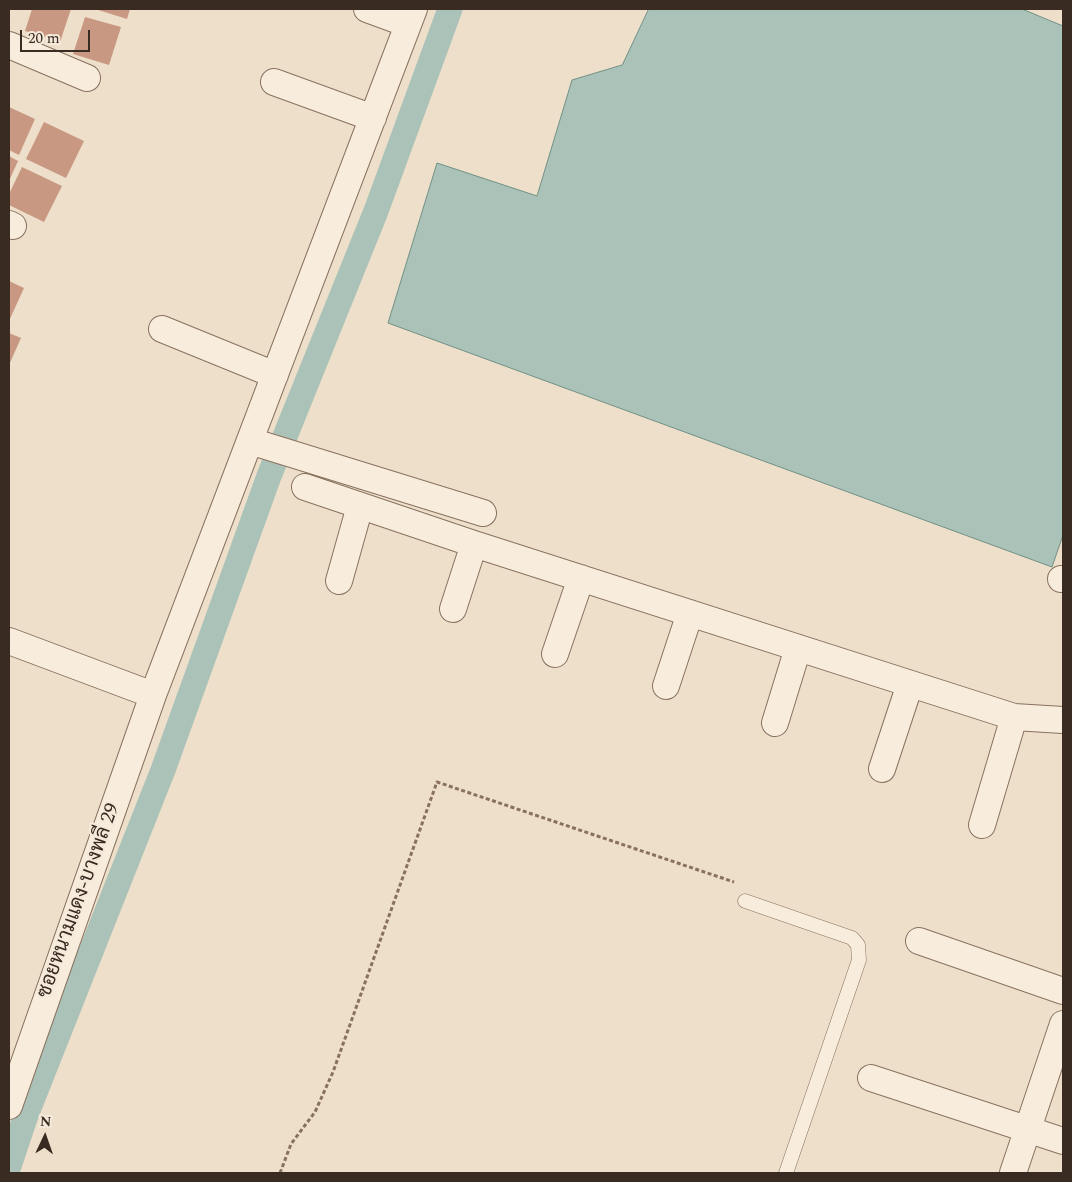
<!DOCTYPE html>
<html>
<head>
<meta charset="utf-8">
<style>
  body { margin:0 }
  #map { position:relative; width:1072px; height:1182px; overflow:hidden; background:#eddfca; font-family:Spectral,serif }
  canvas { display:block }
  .frame { position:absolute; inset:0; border:10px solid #3a2b22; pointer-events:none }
  .north { position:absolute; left:20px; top:1112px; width:50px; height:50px; -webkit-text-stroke:4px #f5eada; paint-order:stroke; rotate:3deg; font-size:14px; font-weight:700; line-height:20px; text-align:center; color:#3a2b22 }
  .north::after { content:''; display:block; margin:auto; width:18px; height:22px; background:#3a2b22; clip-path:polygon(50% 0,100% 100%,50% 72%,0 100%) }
  .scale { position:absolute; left:20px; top:30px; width:70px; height:22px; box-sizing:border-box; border:2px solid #3a2b22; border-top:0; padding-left:6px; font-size:15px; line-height:18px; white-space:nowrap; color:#3a2b22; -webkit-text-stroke:4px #f5eada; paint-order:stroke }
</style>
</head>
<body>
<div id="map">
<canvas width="1072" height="1182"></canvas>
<div class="frame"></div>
<div class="north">N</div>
<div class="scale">20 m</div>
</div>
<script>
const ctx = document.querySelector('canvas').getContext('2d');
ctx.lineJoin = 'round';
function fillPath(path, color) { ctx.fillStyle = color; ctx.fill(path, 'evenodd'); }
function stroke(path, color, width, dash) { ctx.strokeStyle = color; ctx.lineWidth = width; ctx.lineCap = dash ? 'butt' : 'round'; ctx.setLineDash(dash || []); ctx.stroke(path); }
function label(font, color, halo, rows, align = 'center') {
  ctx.font = font + ' Spectral,Sarabun,serif'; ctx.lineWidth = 4.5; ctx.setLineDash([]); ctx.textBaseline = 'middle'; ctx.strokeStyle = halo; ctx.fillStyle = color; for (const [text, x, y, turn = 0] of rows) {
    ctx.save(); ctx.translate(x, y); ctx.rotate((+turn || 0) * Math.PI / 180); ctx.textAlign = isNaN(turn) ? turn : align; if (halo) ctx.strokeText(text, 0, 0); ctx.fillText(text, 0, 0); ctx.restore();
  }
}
const water = new Path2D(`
  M 649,9 L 1022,9 L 1063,26 L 1063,535 L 1052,567 L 388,323 L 437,163 L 537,196 L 572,80 L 622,65 Z`);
fillPath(water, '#aac2b8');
stroke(water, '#719085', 1);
stroke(new Path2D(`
  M 9,1166 L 25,1118 L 163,770 L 269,476 L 376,211 L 450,9`), '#aac2b8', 25);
fillPath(new Path2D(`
  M 32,9 L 71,9 L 60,42 L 25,31 Z
  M 95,9 L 130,9 L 127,19 Z
  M 85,17 L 121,27 L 109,65 L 73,54 Z
  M 9,107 L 35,119 L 19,155 L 9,150 Z
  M 44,122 L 84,141 L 66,178 L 26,159 Z
  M 9,156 L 18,161 L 9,181 Z
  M 22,167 L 62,186 L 44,222 L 9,205 L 9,194 Z
  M 9,281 L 24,288 L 9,321 Z
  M 9,333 L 21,338 L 9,365 Z`), '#c99882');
const service = new Path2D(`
  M 745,901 L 852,938 L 858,945 L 859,960 L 786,1173`);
const minor = new Path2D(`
  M 367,9 L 408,24
  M 9,45 L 87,78
  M 274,82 L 373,118
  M 9,224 L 13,226
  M 162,329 L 275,375
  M 250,441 L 483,513
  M 305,487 L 474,544 L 1014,717 L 1063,720
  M 1061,579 L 1063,579
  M 339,581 L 360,506
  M 453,609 L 474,544
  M 9,641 L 153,695
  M 555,654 L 581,578
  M 666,686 L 690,613
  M 775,723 L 798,648
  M 882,769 L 910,684
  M 982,825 L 1014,717
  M 919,941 L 1063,991
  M 871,1078 L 1063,1141
  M 9,1106 L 153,695 L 414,9
  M 1013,1173 L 1063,1024`);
stroke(service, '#89715f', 15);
stroke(minor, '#89715f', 28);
stroke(new Path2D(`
  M 280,1173 L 291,1144 L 315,1112 L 333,1072 L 437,782 L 734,882`), '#89715f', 3, [4, 2.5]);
stroke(service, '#f8eddd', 14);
stroke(minor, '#f8eddd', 26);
label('20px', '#3a2b22', '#f5eada', [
  ["ซอยหนามแดง-บางพลี 29",80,901,-70]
]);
</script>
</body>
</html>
